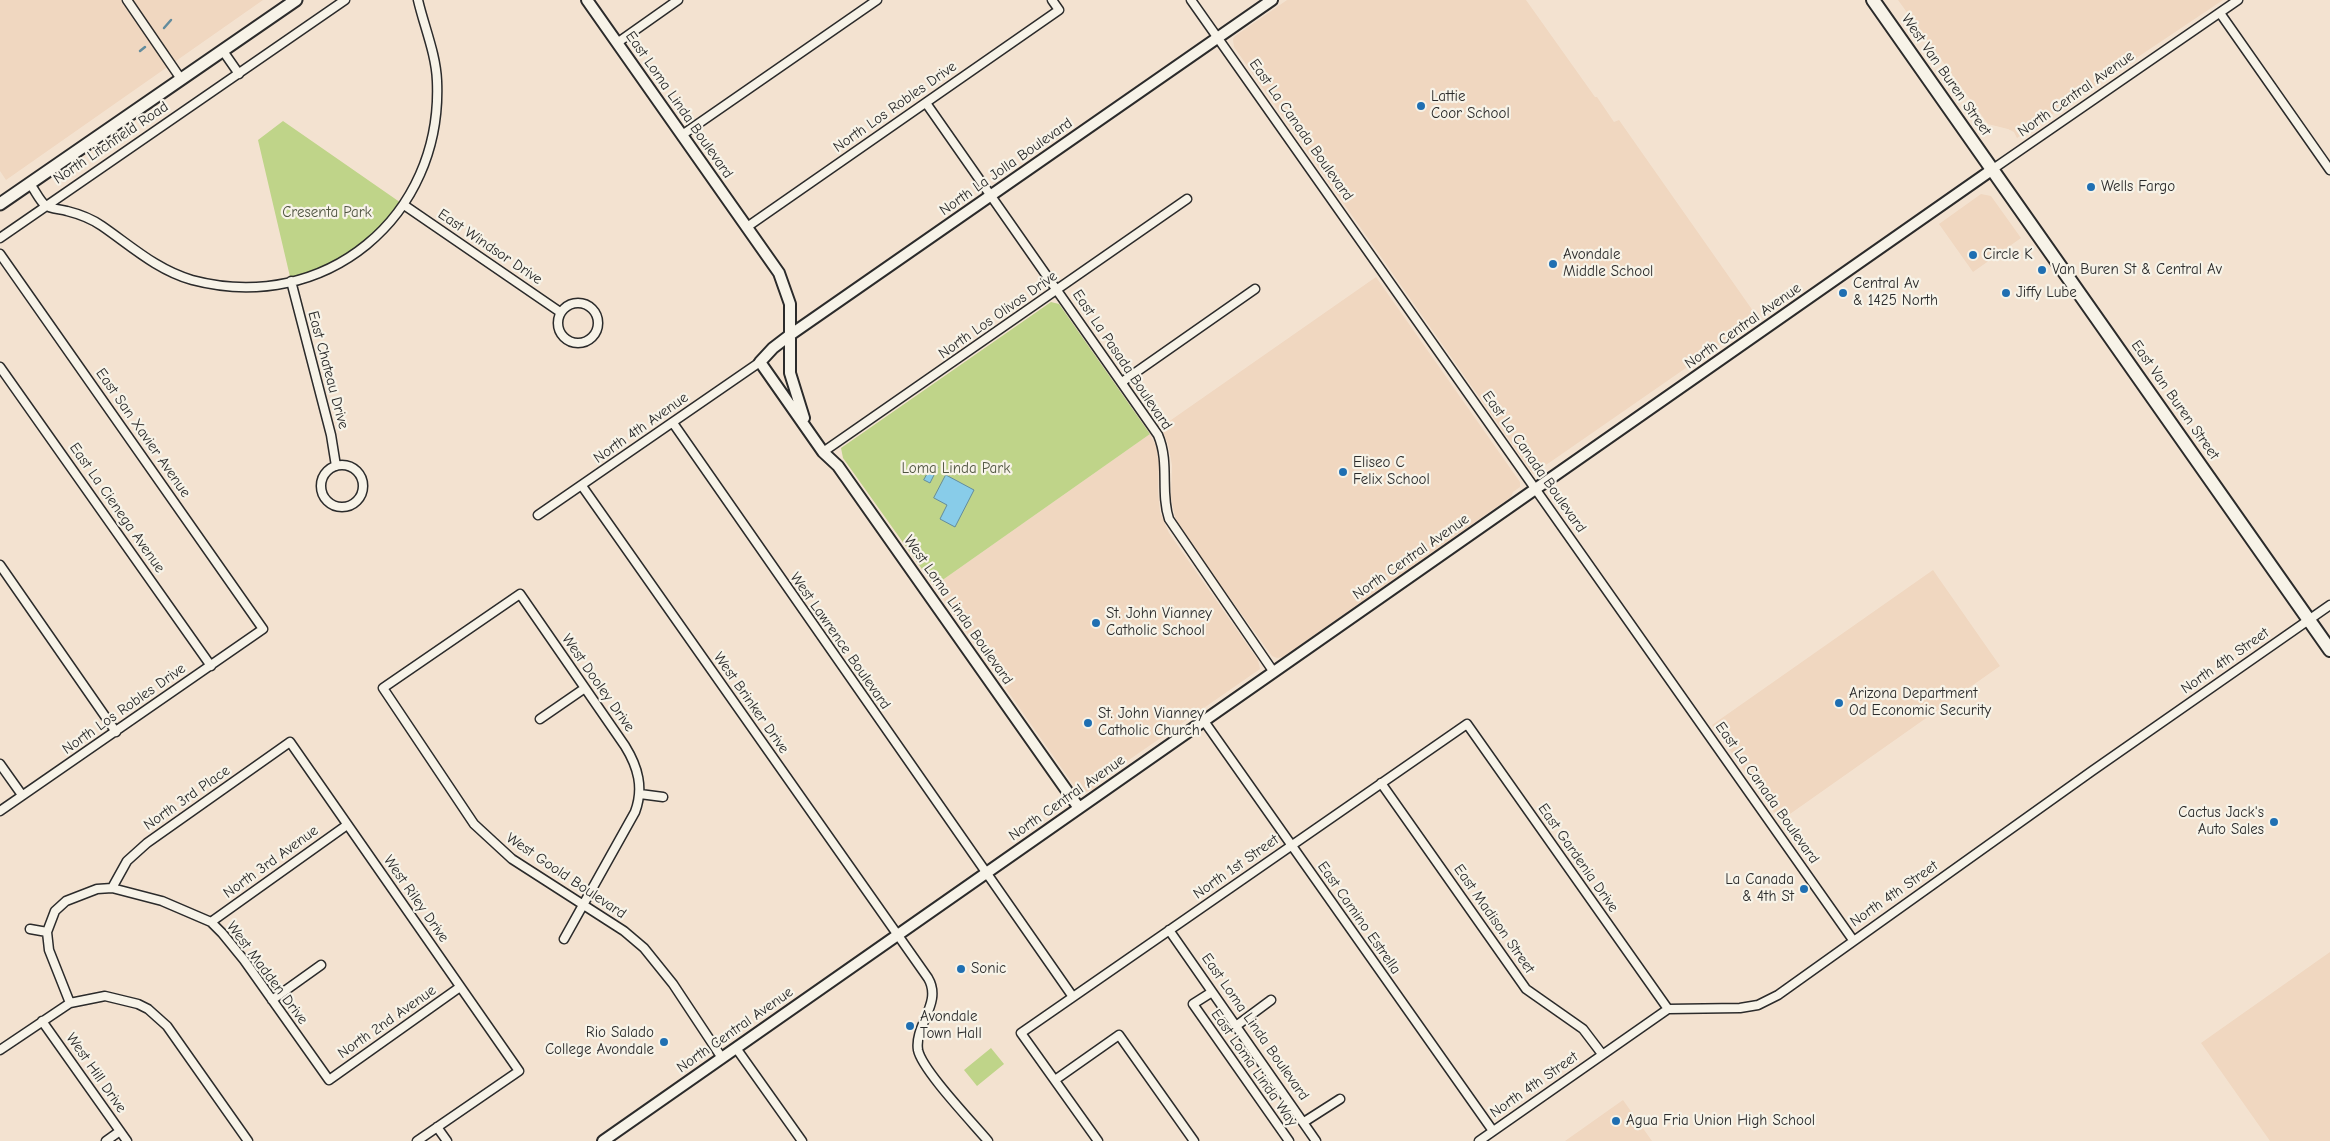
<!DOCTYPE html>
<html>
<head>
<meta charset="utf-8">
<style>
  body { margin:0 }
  canvas { display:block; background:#f3e2d0 }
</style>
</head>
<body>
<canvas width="2330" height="1141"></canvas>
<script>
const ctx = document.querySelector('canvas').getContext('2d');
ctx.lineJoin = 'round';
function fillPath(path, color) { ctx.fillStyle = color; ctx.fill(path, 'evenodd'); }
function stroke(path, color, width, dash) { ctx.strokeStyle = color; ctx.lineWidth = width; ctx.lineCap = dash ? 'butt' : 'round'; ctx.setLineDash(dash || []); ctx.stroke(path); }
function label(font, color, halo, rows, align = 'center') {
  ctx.font = font + ' "Comic Neue",sans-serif'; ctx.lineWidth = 4.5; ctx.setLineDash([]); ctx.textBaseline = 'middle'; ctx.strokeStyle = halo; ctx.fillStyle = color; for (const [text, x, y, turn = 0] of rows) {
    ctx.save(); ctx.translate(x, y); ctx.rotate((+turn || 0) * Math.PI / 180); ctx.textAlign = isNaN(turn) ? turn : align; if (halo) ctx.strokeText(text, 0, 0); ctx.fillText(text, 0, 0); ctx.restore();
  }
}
fillPath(new Path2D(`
  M 0,0 L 263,0 L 6,180 L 0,171 Z
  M 1287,0 L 1526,0 L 1595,97 L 1597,97 L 1614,122 L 1619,120 L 1758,318 L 1533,474 L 1234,47 L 1233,39 L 1235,36 Z
  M 1898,0 L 2223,0 L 2017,138 L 2014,132 L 2008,129 L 1988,124 Z
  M 1981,194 L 1991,196 L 2021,238 L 1973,272 L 1939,224 Z
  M 1376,277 L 1520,482 L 1520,487 L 1513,492 L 1511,497 L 1283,657 L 1277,658 L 1272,656 L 1187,539 L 1175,517 L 1171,498 L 1172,465 L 1168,444 L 1161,427 Z
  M 1150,434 L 1156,446 L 1159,460 L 1158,491 L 1160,512 L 1169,533 L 1258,660 L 1260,669 L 1100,780 L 1096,789 L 1082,793 L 1077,790 L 934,586 Z
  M 1933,570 L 2000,666 L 1780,821 L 1712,725 Z
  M 2330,952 L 2330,1141 L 2270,1141 L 2201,1043 Z
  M 1623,1100 L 1652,1141 L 1565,1141 Z`), '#f0d7c0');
fillPath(new Path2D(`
  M 283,121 L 404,205 L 355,254 L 291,281 L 258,140 Z
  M 1051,302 L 1059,304 L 1150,434 L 934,586 L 843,458 L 841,448 Z
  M 991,1048 L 1004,1064 L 977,1086 L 964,1070 Z`), '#bfd489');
const water = new Path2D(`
  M 933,464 L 938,467 L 930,483 L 924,480 Z
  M 946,475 L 974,490 L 955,527 L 940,519 L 947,505 L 934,498 Z`);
fillPath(water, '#88cce9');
stroke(water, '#638c9d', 1);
stroke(new Path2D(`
  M 164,28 L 171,20
  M 140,51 L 145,47`), '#638c9d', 2.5);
const minor = new Path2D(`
  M 127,0 L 181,79
  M 1191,0 L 1853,940
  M 2220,13 L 2330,170
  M 617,43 L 678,0
  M 223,51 L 239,74
  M 926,103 L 1158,435 C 1170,463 1160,492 1169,519 L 1273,671
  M 682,135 L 877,0
  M 1993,169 L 2238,0
  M 30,184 C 35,190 39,200 45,205 C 50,209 61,209 67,211 C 79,214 92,219 102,226 C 131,246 157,270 192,280 C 325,315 443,217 437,81 C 436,54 424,26 418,0
  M 404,205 L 560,312
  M 747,227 L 1059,10 L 1052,0
  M 0,238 L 345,0
  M 0,254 L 263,629 L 0,811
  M 291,281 L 331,435 L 336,466
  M558 323a20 20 0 1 1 40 0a20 20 0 1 1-40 0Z
  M 0,367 L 211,666
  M 1122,382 L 1255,289
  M 673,423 L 1073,997
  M 823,452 L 1187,199
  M321 486a21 21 0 1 1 42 0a21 21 0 1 1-42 0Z
  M 582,486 L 928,978 C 943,1003 914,1025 918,1050 C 922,1070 973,1123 988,1141
  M 538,515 L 760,362
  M 0,565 L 116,732
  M 540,719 L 585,688
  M 1204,721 L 1493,1131
  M 0,764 L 22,795
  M 1381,783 L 1526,989 L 1583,1029 L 1602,1054
  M 640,794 L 663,797
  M 112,888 L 127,861 L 147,843 L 290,742 L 519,1071 L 417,1141
  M 211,922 L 347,825
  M 30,929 L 47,932
  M 1169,930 L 1316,1141
  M 564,939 L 635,812 C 644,788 638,767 625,746 L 520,594 L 383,688 L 474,824 L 512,859 L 624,931 L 644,948 L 673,984 L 722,1058
  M 1212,992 L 1193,1004 L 1289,1141
  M 272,1000 L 321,965
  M 70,1003 L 49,950 L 47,932 L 55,911 L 66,901 L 97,889 L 112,888 L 162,901 L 211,922 L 222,933 L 244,960 L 329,1080 L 460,987
  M 42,1021 L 127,1141
  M 1236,1026 L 1271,1000
  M 736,1048 L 802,1141
  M 0,1050 L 70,1003 L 105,996 L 138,1004 L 148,1009 L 167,1026 L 248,1141
  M 1055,1080 L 1119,1035 L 1194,1141
  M 1304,1122 L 1340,1099
  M 437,1127 L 447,1141
  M 106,1141 L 120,1131
  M 1098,1141 L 1021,1033 L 1467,724 L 1668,1009
  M 1479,1141 L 1668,1009 L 1740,1008 L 1758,1005 L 1778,995 L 2092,771 L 2330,605`);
const tertiary = new Path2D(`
  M 587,0 L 779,273 L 790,304 L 790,373 L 804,418
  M 1079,808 L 838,466 L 823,452 L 760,362 L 773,348 L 790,335 L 1272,0
  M 603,1141 L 1993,169`);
const secondary = new Path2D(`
  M 0,204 L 296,0`);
const primary = new Path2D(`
  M 1873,0 L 2330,650`);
stroke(minor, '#2b2b2b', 11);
stroke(tertiary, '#2b2b2b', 14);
stroke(secondary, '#2b2b2b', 15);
stroke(primary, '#2b2b2b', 16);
stroke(minor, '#f7f3e8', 8);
stroke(tertiary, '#f7f3e8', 10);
stroke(secondary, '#f7f3e8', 11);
stroke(primary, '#f7f3e8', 12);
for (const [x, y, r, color] of [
  [1421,106,5,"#1f6fb2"],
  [2091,187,5,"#1f6fb2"],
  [1973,255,5,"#1f6fb2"],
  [1553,264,5,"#1f6fb2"],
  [2042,270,5,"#1f6fb2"],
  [1843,293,5,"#1f6fb2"],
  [2006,293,5,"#1f6fb2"],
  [1343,472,5,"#1f6fb2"],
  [1096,623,5,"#1f6fb2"],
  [1839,703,5,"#1f6fb2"],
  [1088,723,5,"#1f6fb2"],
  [2274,822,5,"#1f6fb2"],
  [1804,889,5,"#1f6fb2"],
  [961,969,5,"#1f6fb2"],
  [910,1026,5,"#1f6fb2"],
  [664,1042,5,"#1f6fb2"],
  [1616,1121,5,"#1f6fb2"]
]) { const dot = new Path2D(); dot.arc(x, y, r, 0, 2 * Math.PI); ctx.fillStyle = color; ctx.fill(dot); stroke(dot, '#f7f3e8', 2); }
label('15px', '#2b2b2b', '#f7f3e8', [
  ["West Van Buren Street",1946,75,55],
  ["North Central Avenue",2076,94,-35],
  ["East Loma Linda Boulevard",679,105,55],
  ["North Los Robles Drive",895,107,-35],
  ["East La Canada Boulevard",1301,130,55],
  ["North Litchfield Road",111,143,-34],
  ["North La Jolla Boulevard",1006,167,-35],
  ["East Windsor Drive",490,247,34],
  ["North Los Olivos Drive",998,315,-35],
  ["North Central Avenue",1743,326,-35],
  ["East La Pasada Boulevard",1122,360,56],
  ["East Chateau Drive",328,370,75],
  ["East Van Buren Street",2175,400,55],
  ["North 4th Avenue",641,428,-35],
  ["East San Xavier Avenue",143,433,55],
  ["East La Canada Boulevard",1534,462,55],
  ["East La Cienega Avenue",117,508,55],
  ["North Central Avenue",1411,557,-35],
  ["West Loma Linda Boulevard",958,610,55],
  ["West Lawrence Boulevard",840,641,55],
  ["North 4th Street",2225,661,-35],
  ["West Dooley Drive",598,683,55],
  ["West Brinker Drive",751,703,55],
  ["North Los Robles Drive",124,709,-35],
  ["East La Canada Boulevard",1767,793,55],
  ["North 3rd Place",187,798,-35],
  ["North Central Avenue",1067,798,-35],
  ["East Gardenia Drive",1578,858,55],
  ["North 3rd Avenue",271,862,-36],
  ["North 1st Street",1236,867,-35],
  ["West Goold Boulevard",566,876,34],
  ["North 4th Street",1894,894,-35],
  ["West Riley Drive",416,899,55],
  ["East Camino Estrella",1359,918,55],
  ["East Madison Street",1494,919,55],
  ["West Madden Drive",267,973,53],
  ["North 2nd Avenue",387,1022,-35],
  ["East Loma Linda Boulevard",1255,1027,55],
  ["North Central Avenue",735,1030,-35],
  ["East Loma Linda Way",1254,1068,55],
  ["West Hill Drive",96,1073,55],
  ["North 4th Street",1534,1085,-35]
]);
label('15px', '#2b2b2b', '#f7f3e8', [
  ["Lattie",1431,97],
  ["Coor School",1431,114],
  ["Wells Fargo",2101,187],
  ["Avondale",1563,255],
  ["Middle School",1563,272],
  ["Circle K",1983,255],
  ["Van Buren St & Central Av",2052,270],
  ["Central Av",1853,284],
  ["& 1425 North",1853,301],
  ["Jiffy Lube",2016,293],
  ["Eliseo C",1353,463],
  ["Felix School",1353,480],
  ["St. John Vianney",1106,614],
  ["Catholic School",1106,631],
  ["Arizona Department",1849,694],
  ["Od Economic Security",1849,711],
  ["St. John Vianney",1098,714],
  ["Catholic Church",1098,731],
  ["Cactus Jack's",2264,813,"right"],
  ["Auto Sales",2264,830,"right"],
  ["La Canada",1794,880,"right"],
  ["& 4th St",1794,897,"right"],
  ["Sonic",971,969],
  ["Avondale",920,1017],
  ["Town Hall",920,1034],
  ["Rio Salado",654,1033,"right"],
  ["College Avondale",654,1050,"right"],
  ["Agua Fria Union High School",1626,1121]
], 'left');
label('15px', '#505542', '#f7f3e8', [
  ["Cresenta Park",327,213],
  ["Loma Linda Park",956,469]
]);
</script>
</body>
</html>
